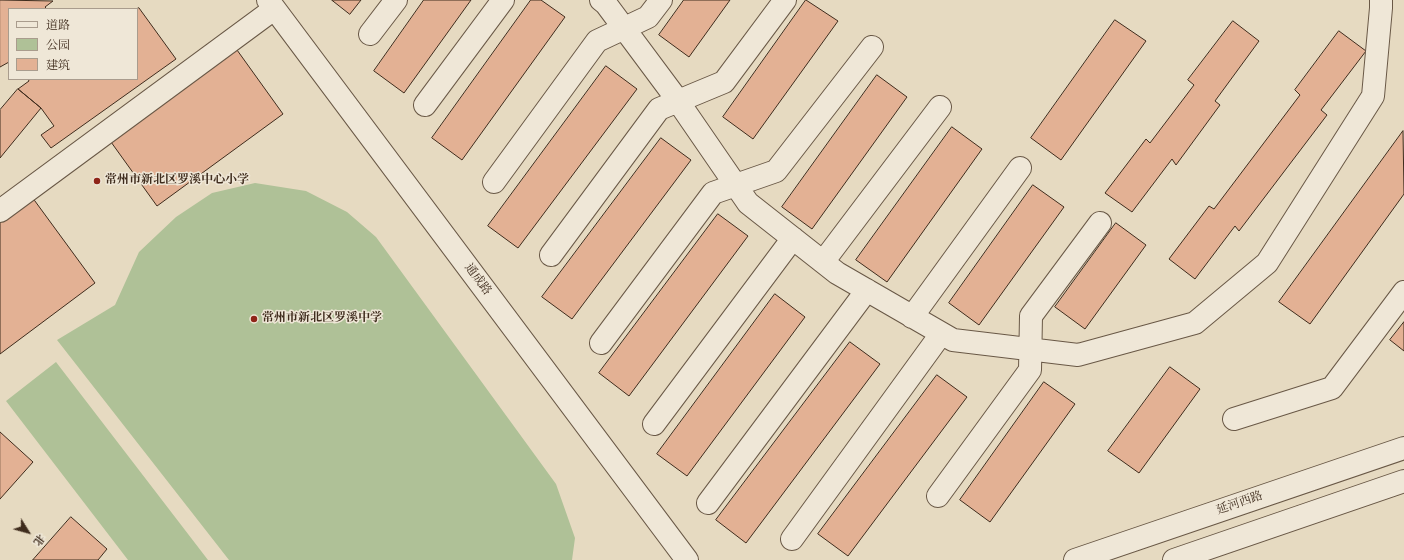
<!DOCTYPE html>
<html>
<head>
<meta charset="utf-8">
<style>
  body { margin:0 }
  #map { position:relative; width:1404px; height:560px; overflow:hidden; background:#e6dac1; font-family:Vollkorn,"Noto Serif SC",serif }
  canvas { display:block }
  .legend { position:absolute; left:8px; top:8px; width:130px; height:72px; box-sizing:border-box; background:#efe7d7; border:1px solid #a99c8d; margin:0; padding:5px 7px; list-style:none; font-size:12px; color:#3f2c1d }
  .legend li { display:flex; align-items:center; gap:8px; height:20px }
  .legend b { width:20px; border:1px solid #a99c8d }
  .north { position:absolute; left:8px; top:512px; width:40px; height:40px; -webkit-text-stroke:3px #efe7d7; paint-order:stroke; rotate:127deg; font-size:11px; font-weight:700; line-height:16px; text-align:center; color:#3f2c1d }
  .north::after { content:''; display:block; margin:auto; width:14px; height:18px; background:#3f2c1d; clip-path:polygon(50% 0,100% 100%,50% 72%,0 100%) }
</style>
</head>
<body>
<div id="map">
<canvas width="1404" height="560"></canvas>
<ul class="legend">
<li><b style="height:5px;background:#efe7d7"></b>道路</li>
<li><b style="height:11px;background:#afc197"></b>公园</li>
<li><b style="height:11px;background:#e3b194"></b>建筑</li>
</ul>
<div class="north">北</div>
</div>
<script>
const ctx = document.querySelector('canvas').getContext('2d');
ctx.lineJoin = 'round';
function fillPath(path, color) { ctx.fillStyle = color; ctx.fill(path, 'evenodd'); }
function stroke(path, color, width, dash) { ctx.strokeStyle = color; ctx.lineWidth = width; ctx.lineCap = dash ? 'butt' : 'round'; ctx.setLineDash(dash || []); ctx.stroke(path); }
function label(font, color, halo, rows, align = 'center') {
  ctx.font = font + ' Vollkorn,"Noto Serif SC",serif'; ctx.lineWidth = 3; ctx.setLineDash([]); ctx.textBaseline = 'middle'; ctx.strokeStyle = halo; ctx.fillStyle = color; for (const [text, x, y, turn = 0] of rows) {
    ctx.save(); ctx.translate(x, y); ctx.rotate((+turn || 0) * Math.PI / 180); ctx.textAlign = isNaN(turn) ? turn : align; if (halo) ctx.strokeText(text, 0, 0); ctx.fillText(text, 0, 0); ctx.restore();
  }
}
fillPath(new Path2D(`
  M 255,183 L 306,191 L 347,212 L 376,237 L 556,484 L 575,538 L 572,560 L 229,560 L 57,340 L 115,305 L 139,252 L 176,217 L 212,193 Z
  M 56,362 L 208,560 L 128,560 L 6,401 Z`), '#afc197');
const building = new Path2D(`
  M 0,0 L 53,1 L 45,7 L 47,9 L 9,9 L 9,62 L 0,67 Z
  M 332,0 L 361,0 L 350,14 Z
  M 424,0 L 471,0 L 404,93 L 374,71 Z
  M 531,0 L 541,0 L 565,17 L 462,160 L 432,138 Z
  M 684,0 L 730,0 L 689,57 L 659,35 Z
  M 806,0 L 838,21 L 753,139 L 723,117 Z
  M 139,8 L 176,59 L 51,148 L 41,135 L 54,126 L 41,108 L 18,89 L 29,81 L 28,79 L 137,79 L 137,9 Z
  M 1115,20 L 1146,41 L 1061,160 L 1031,138 Z
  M 1233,21 L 1259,41 L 1215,101 L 1220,105 L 1176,165 L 1172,159 L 1132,212 L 1105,193 L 1146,139 L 1150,143 L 1194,85 L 1188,80 Z
  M 1339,31 L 1366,51 L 1321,110 L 1327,115 L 1239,231 L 1235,226 L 1195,279 L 1169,259 L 1209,206 L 1214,209 L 1300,95 L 1295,90 Z
  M 237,50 L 283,114 L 157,206 L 111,142 Z
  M 606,66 L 637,89 L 518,248 L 488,226 Z
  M 877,75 L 907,97 L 812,229 L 782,207 Z
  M 18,89 L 41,108 L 0,158 L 0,110 Z
  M 952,127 L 982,149 L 887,282 L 856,260 Z
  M 1403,131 L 1404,194 L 1310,324 L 1279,302 Z
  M 661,138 L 691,160 L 572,319 L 542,297 Z
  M 1033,185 L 1064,207 L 979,325 L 949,303 Z
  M 32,197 L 95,283 L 0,354 L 0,221 Z
  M 718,214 L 748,236 L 629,396 L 599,373 Z
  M 1116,223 L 1146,245 L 1085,329 L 1055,307 Z
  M 775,294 L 805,317 L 687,476 L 657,454 Z
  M 1404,322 L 1404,351 L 1390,340 Z
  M 850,342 L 880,364 L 746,543 L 716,520 Z
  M 1170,367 L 1200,389 L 1139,473 L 1108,451 Z
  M 937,375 L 967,397 L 848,556 L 818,534 Z
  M 1044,382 L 1075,404 L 990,522 L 960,500 Z
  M 0,432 L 33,462 L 0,499 Z
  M 71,517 L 107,549 L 98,560 L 33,560 Z`);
fillPath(building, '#e3b194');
stroke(building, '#3f2c1d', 1);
const minor = new Path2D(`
  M 268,0 L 687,560
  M 601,0 L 606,4 L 673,94 L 748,203 L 837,273 L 953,340 L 1078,355 L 1195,323 L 1267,263 L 1373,96 L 1381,8 L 1381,0
  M 370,34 L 396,0
  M 425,105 L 503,0
  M 494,182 L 597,41 L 648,17 L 661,0
  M 0,211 L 274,9
  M 551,255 L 659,109 L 724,82 L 785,0
  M 823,262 L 940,107
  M 912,317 L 1020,168
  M 601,343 L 713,193 L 776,171 L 872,47
  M 1234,419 L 1332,388 L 1404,292
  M 654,424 L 793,238
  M 938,496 L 1030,370 L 1031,316 L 1100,223
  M 708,503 L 867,290
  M 792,539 L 941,334
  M 1075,560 L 1404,448
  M 1174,560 L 1404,481`);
stroke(minor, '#695846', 24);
stroke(minor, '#efe7d7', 22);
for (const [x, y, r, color] of [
  [97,181,4,"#8f2418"],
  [254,319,4,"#8f2418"]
]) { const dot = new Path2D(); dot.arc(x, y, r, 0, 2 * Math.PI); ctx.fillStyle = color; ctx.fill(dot); stroke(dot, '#efe7d7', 1.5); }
label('bold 12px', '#3f2c1d', '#efe7d7', [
  ["常州市新北区罗溪中心小学",105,181],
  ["常州市新北区罗溪中学",262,319]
], 'left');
label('12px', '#3f2c1d', '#efe7d7', [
  ["通成路",477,280,53],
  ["延河西路",1240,504,-19]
]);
</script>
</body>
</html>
